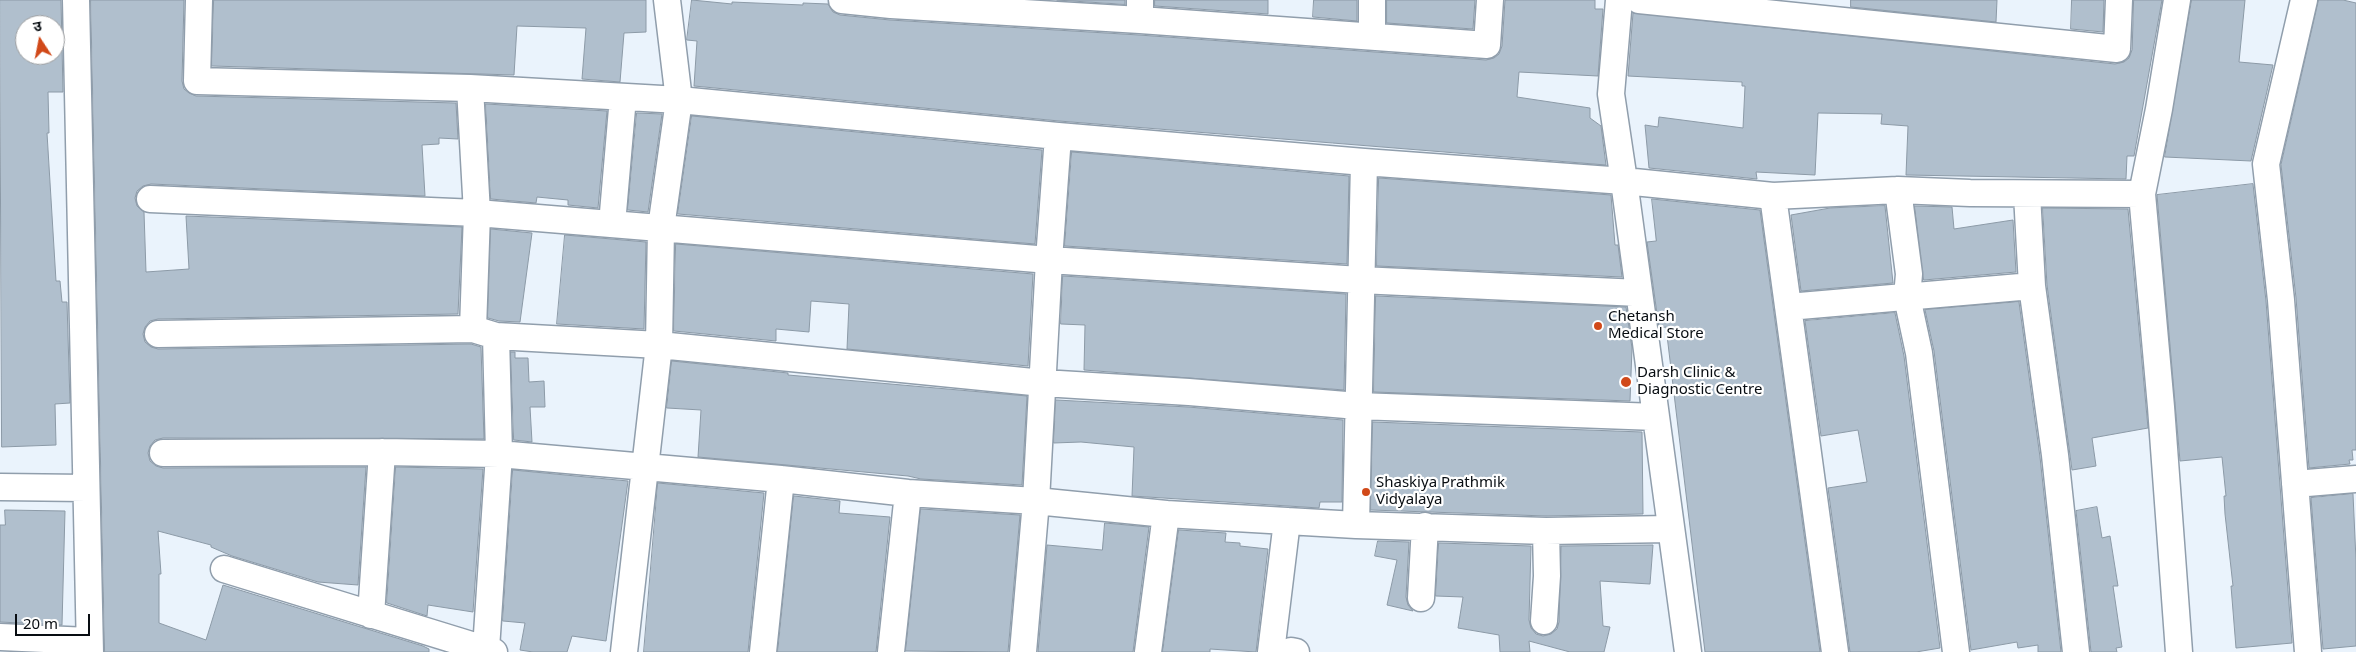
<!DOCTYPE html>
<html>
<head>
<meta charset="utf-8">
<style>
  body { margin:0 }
  #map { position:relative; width:2356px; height:652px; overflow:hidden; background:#eaf3fc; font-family:"Noto Sans","Noto Sans Devanagari",sans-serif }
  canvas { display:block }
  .north { position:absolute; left:15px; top:15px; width:50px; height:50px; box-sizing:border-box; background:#fff; border:1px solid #9c9ea0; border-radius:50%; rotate:349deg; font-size:14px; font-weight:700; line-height:20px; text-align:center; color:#080d12 }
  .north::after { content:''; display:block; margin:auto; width:18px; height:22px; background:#d14919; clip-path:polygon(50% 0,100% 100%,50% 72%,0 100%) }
  .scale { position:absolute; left:15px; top:614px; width:75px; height:22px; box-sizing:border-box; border:2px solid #080d12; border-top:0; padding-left:6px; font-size:15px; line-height:18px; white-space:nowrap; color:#080d12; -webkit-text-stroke:4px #fff; paint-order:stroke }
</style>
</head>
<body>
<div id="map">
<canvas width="2356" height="652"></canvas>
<div class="north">उ</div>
<div class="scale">20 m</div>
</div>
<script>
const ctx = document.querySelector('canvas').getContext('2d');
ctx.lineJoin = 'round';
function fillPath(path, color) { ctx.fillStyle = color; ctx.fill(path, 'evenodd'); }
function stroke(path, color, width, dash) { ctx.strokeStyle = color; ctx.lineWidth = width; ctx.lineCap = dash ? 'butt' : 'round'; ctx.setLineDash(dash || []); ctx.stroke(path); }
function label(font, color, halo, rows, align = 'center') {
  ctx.font = font + ' "Noto Sans",sans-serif'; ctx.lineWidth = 4.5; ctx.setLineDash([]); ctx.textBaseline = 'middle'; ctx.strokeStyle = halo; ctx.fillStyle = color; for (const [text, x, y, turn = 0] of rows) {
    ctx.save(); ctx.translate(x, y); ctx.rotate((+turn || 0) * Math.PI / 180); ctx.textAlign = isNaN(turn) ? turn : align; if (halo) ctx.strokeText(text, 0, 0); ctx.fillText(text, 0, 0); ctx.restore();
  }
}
const building = new Path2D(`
  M 0,0 L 61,0 L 63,92 L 48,92 L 49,133 L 47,133 L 56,281 L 60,281 L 62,302 L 67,302 L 70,403 L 55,404 L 56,445 L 2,447 ZM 25,25 L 55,25 L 55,55 L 25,55 Z
  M 91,0 L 184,0 L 182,81 L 184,89 L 189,93 L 196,96 L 456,103 L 458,139 L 439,138 L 439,144 L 422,145 L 425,196 L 151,184 L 143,186 L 137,191 L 135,198 L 137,206 L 144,212 L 146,272 L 189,269 L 186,216 L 462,227 L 458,314 L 158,319 L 150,321 L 145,327 L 143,334 L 145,342 L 151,347 L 158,349 L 471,344 L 481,347 L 484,439 L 163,438 L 155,440 L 150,446 L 148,453 L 150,461 L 156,466 L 163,468 L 366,467 L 358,585 L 318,582 L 232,556 L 211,547 L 211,545 L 158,531 L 161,574 L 159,574 L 159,623 L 206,640 L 223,585 L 423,646 L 429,649 L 429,652 L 105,652 Z
  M 214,0 L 646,0 L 646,32 L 624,33 L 620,82 L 582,79 L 586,28 L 517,26 L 514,75 L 212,66 Z
  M 692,0 L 732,4 L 732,2 L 803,5 L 803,3 L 828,4 L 833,12 L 840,15 L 890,20 L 1139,35 L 1486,60 L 1494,58 L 1499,54 L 1502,46 L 1505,0 L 1595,0 L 1595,9 L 1603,9 L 1598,76 L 1519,72 L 1517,97 L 1590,108 L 1590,118 L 1601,126 L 1606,165 L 1059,121 L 694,86 L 697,41 L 687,40 Z
  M 1057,0 L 1125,0 L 1125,4 Z
  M 1155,0 L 1268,0 L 1268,14 L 1155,6 Z
  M 1314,0 L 1357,0 L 1357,21 L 1313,17 Z
  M 1387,0 L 1475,0 L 1473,29 L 1387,23 Z
  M 1851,0 L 1997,0 L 1996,22 L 1851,7 Z
  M 2072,0 L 2104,0 L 2103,32 L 2071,29 Z
  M 2134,0 L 2162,0 L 2134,156 L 2127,156 L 2126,179 L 1906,175 L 1908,126 L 1881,124 L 1882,114 L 1818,113 L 1815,175 L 1756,172 L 1757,179 L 1649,168 L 1645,125 L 1658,127 L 1659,117 L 1743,128 L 1745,86 L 1742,86 L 1742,82 L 1628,76 L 1633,13 L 2115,64 L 2124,62 L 2129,58 L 2132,50 Z
  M 2192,0 L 2245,0 L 2239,62 L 2273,65 L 2251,161 L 2165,157 Z
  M 2319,0 L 2343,0 L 2356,3 L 2356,450 L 2352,450 L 2353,460 L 2349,460 L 2350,464 L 2309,468 L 2296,298 L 2281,165 Z
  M 486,104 L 607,111 L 598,208 L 568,205 L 568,200 L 537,197 L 536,203 L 491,199 Z
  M 637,113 L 662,114 L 648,212 L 628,210 Z
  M 692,116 L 1042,150 L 1035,244 L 678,214 Z
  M 1072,152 L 1349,176 L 1347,264 L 1065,246 Z
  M 1379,178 L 1611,195 L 1615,245 L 1618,245 L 1622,277 L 1377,266 Z
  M 2253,184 L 2266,301 L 2292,643 L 2236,648 L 2231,586 L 2233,586 L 2225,514 L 2224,496 L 2226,496 L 2222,457 L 2180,461 L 2157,195 Z
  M 1652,199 L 1760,210 L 1820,652 L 1705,652 L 1666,327 L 1659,328 L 1647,242 L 1656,241 Z
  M 1885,206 L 1893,283 L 1801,291 L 1791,215 L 1830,208 Z
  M 1915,206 L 1952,207 L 1954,229 L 2013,220 L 2016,272 L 1924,280 Z
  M 2043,208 L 2128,209 L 2148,428 L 2092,438 L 2096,466 L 2072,470 L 2047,285 Z
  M 491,229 L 532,233 L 520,322 L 499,321 L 488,318 Z
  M 565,235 L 646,242 L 644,329 L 557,324 Z
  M 676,244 L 1033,274 L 1028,366 L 847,349 L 849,304 L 811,301 L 809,332 L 776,329 L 776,341 L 674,331 Z
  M 1063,276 L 1346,294 L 1344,390 L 1084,370 L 1085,325 L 1061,324 Z
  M 1376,296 L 1626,307 L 1632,348 L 1630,401 L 1374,392 Z
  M 2019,302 L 2040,457 L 2061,652 L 2038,652 L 2038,645 L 2018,648 L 2017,642 L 1971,650 L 1934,351 L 1925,310 Z
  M 1895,313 L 1904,356 L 1940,648 L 1916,652 L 1850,652 L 1828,488 L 1867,482 L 1858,430 L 1821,436 L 1805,321 Z
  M 511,352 L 515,352 L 515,358 L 528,358 L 529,382 L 544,381 L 545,407 L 530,407 L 532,442 L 514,440 Z
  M 672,361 L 788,373 L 788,375 L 1027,396 L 1022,485 L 921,479 L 908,476 L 698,457 L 701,410 L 667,408 Z
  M 1056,400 L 1188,407 L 1343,420 L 1342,502 L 1320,502 L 1319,508 L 1132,496 L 1134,447 L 1081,442 L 1054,443 Z
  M 1373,422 L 1642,432 L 1643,514 L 1546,516 L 1371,510 Z
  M 396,467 L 483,469 L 473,612 L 428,605 L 427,616 L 387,603 Z
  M 513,470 L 628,481 L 606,641 L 572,636 L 567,652 L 533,652 L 520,650 L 525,623 L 503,621 Z
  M 658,483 L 764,493 L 748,652 L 644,652 Z
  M 2353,494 L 2356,560 L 2356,646 L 2323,649 L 2311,498 Z
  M 794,496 L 840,501 L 839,513 L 890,517 L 876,652 L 778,652 Z
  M 2097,507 L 2102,538 L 2110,536 L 2118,586 L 2113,586 L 2122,647 L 2116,648 L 2117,652 L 2091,652 L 2076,511 Z
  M 921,509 L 1020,515 L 1008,652 L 906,651 Z
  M 5,510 L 65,511 L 62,625 L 0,622 L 0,525 L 5,525 Z
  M 1105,523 L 1149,527 L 1133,652 L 1038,652 L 1047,545 L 1102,550 Z
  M 1179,530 L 1226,533 L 1225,542 L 1240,543 L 1240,546 L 1268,549 L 1256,652 L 1210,649 L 1210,652 L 1163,652 Z
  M 1378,541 L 1409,542 L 1406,597 L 1408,605 L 1413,611 L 1387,605 L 1397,560 L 1375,556 Z
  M 1439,543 L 1531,546 L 1529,620 L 1531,628 L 1536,634 L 1543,636 L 1551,634 L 1557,629 L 1559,622 L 1561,546 L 1653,545 L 1650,584 L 1600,581 L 1603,626 L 1610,627 L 1604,652 L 1570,652 L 1529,641 L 1530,652 L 1500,652 L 1499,635 L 1458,628 L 1463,597 L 1436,596 Z`);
fillPath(building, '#b0bfcd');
stroke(building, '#8c9aa7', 1);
const street = new Path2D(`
  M 76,0 L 90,652
  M 199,0 L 197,81 L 470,88 L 679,100 L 1058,136 L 1364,162 L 1624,181 L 1773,196 L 1898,190 L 1970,193 L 2142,194
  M 842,0 L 891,5 L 1140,20
  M 1140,0 L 1140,20 L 1487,45 L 1490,0
  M 1619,0 L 1611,94 L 1624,181 L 1688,652
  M 1639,0 L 2117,49 L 2119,0
  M 2177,0 L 2159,109 L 2142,194 L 2161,407 L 2179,652
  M 2304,0 L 2266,164 L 2281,300 L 2308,652
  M 1372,35 L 1372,0
  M 470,88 L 477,213 L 473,329
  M 1898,190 L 1909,274 L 1907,297 L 1919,353 L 1956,652
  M 2027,194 L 2032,286 L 2055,455 L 2076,652
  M 1773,196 L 1835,652
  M 150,199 L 477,213 L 1049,260 L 1360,280 L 1639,293
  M 612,224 L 623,97
  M 1788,307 L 2032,286
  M 158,334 L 473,329 L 496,336 L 659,345 L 1043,383 L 1189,392 L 1358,406 L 1656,417
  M 163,453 L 382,452 L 499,454 L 781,479 L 908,493 L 1036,501 L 1166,514 L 1356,525 L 1546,531 L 1670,529
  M 2295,484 L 2356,479
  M 0,487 L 86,488
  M 1356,525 L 1364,162
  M 224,569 L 494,652
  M 1421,598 L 1425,526
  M 371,615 L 382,452
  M 1544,621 L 1547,576 L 1546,531
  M 0,637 L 89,641
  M 486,649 L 499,454 L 496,336
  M 1291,651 L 1296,652
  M 624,652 L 659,345 L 661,228 L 679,100 L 667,0
  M 763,652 L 781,479
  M 891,652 L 908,493
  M 1023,652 L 1036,501 L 1049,260 L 1058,136
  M 1148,652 L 1166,514
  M 1271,652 L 1287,521`);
stroke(street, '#909eac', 29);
stroke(street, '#fff', 26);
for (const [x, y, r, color] of [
  [1598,326,5,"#d14919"],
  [1626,382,6,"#d14919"],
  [1366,492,5,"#d14919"]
]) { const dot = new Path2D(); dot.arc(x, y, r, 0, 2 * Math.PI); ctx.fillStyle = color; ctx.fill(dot); stroke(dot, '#fff', 2); }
label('15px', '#080d12', '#fff', [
  ["Chetansh",1608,317],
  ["Medical Store",1608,334],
  ["Darsh Clinic &",1637,373],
  ["Diagnostic Centre",1637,390],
  ["Shaskiya Prathmik",1376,483],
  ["Vidyalaya",1376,500]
], 'left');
</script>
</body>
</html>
